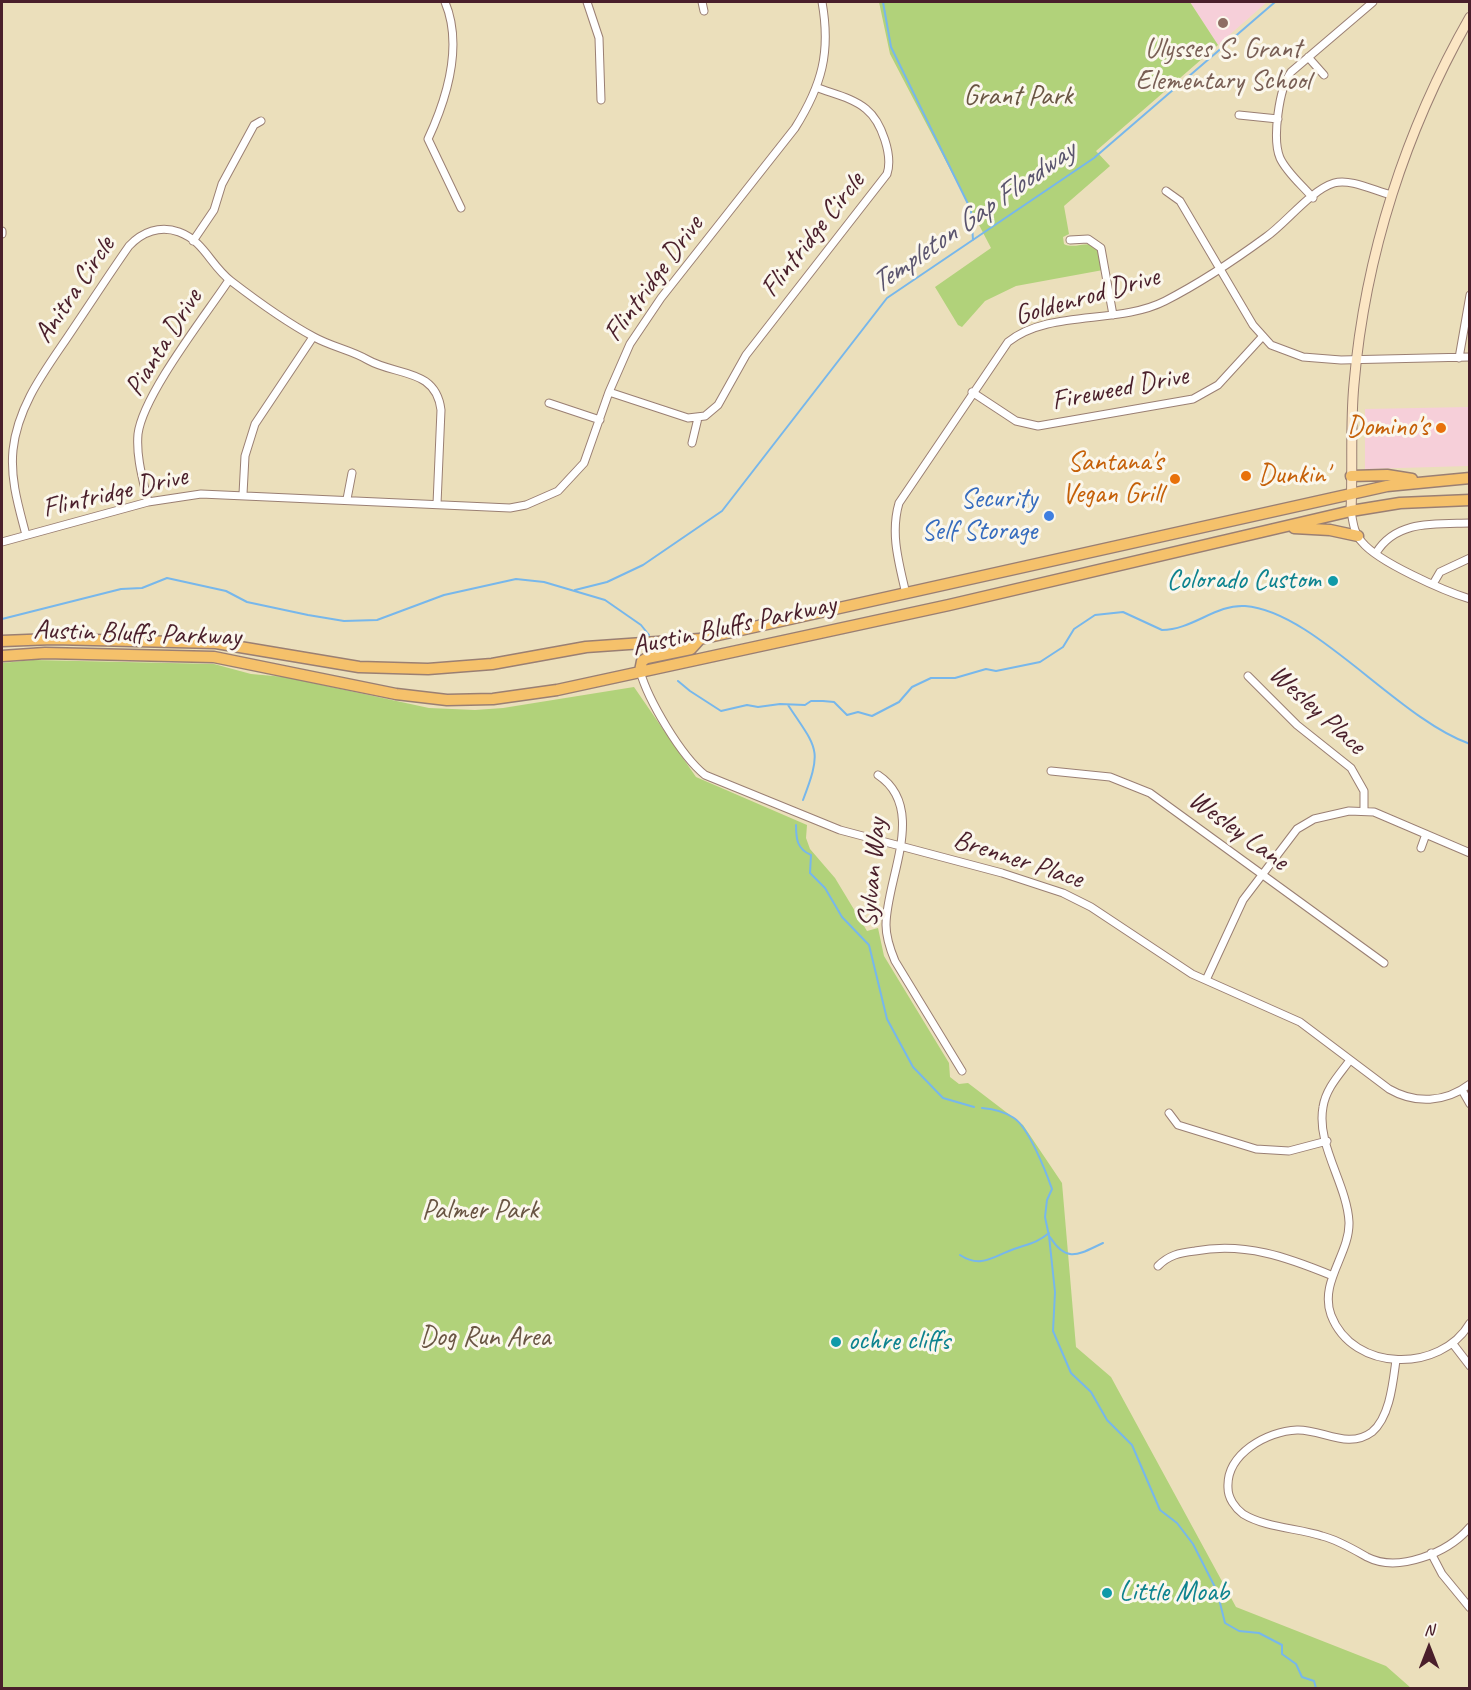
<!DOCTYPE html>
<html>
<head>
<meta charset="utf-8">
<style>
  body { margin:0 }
  #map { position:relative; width:1471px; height:1690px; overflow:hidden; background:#ebdfbb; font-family:Caveat,sans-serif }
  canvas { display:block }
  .frame { position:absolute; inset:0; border:3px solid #4a1f2b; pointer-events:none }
  .north { position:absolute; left:1399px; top:1618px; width:60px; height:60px; -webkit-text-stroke:4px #fbf7ec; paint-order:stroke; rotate:0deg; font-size:16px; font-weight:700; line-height:24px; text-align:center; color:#4a1f2b }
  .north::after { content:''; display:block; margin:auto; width:21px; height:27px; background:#4a1f2b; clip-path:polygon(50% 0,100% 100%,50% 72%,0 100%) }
</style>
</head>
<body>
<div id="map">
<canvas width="1471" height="1690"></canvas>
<div class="frame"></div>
<div class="north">N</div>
</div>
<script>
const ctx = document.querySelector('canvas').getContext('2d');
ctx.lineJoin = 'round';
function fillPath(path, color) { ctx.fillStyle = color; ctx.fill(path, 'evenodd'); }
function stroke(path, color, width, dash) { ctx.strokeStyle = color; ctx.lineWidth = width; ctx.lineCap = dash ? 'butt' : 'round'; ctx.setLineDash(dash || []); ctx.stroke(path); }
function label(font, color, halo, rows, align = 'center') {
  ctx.font = font + ' Caveat,sans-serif'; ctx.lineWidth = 6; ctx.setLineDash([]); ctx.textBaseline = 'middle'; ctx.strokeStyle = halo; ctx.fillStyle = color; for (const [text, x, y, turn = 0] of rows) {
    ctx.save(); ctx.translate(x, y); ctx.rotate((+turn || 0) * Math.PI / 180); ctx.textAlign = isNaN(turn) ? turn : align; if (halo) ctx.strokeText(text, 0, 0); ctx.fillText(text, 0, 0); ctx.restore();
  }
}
fillPath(new Path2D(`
  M 1190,2 L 1267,2 L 1218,45 Z
  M 1469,407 L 1469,466 L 1365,469 L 1365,409 Z`), '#f6cfd9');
fillPath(new Path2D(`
  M 879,2 L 1190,2 L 1218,45 L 1096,151 L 1110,166 L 1064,206 L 1069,234 L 1063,237 L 1064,244 C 1073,249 1084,242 1095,245 L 1100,254 L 1103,270 L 1016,286 L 985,301 L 962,327 L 958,325 L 935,287 L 991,248 L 890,54 Z
  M 33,660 L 214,664 L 251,674 L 285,677 L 429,708 L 475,710 L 503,708 L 634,687 L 696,777 L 807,825 L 806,838 L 810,849 L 835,878 L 867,931 L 878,928 L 884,956 L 949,1063 L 950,1077 L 959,1084 L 968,1083 L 1023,1125 L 1062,1183 L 1076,1347 L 1111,1377 L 1236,1607 L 1386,1666 L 1411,1688 L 2,1688 L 2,663 Z`), '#b1d27a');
stroke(new Path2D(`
  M 883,2 L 891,47 L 971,210 L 973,240
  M 575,590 L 607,582 L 643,565 L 722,511 L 887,298 L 1094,158 L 1275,2
  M 2,619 L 121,589 L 142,588 L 167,578 L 226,591 L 247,602 L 308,615 L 344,621 L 377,620 L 444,595 L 516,579 L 544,582 L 605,600 L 641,625 L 649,635
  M 678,681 L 690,691 L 721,711 L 747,705 L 758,707 L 780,704 L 805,705 L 811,701 L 823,701 L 834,702 L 847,715 L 858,712 L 872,716 L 899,702 L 912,687 L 931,678 L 955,678 L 986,669 L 996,671 L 1040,662 L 1063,647 L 1074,629 L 1095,615 L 1123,612 L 1162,630 C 1192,630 1216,604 1245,606 C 1314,611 1397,718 1470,744
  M 788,705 C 817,749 823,748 803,800
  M 796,825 C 796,839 797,849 811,855 L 810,873 L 825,888 L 842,917 L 869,945 L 887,1019 L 913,1067 L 943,1098 L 974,1107
  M 982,1108 C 994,1109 1004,1111 1014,1118 C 1029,1128 1046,1172 1052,1189 L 1047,1200 L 1045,1217 L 1049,1236 L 1055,1292 L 1053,1331 L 1071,1373 L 1091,1392 L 1107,1420 L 1132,1445 L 1160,1510 L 1177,1523 L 1193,1544 L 1217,1591 L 1225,1623 L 1239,1631 L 1259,1633 L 1282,1645 L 1282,1654 L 1296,1664 L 1302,1677 L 1314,1681 L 1316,1688
  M 1050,1237 C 1067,1264 1079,1254 1103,1243
  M 960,1255 C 981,1269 994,1256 1014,1249 C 1028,1244 1037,1243 1049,1233`), '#77b7eb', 2);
const street = new Path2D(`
  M 445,2 C 463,45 447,98 428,139 L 461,208
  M 587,2 L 599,38 L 601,100
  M 702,2 L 704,11
  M 1308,57 L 1324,75
  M 1239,115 L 1278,119
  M 1166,191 L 1180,201 L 1253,325 L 1271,345 L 1303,357 L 1341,360 L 1470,357
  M 1313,198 C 1302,185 1287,173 1280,158 C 1272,139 1279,88 1291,72 L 1373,2
  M 2,234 L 2,231
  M 1070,240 L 1088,239 L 1101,248 L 1113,315
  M 193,241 L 214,210 L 222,184 L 254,125 L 261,121
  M 1459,358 L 1470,295
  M 609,392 L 688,418 L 705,416 L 718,405 L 746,355 L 887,174 C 893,156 882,122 866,109 C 853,98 834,94 818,88
  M 972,392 L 1016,421 L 1038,426 L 1193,399 L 1218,385 L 1262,337
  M 549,403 L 600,420
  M 692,443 L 698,418
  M 243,494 L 245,456 L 255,424 L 313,337
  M 347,499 L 352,473
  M 148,502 C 143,480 136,457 138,434 C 143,395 205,316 229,280
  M 1351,511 C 1353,522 1354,534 1362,542 C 1378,562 1444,591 1470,599
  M 26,535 C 19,508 10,480 13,450 C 18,403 48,367 73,329 C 92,301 110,273 129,246 C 142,232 160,225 179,232 C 204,241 211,266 231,281 C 257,301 286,322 314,337 C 332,347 351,350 368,360 C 396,376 436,368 441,410 L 437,504
  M 2,542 L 148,502 L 201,494 L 510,508 L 526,505 L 558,491 L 584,463 L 609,392 L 630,344 L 661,298 L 795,128 C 822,85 831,52 822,2
  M 1376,553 C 1396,520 1434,524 1470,523
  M 1433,584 L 1440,572 L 1470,558
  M 906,594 C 899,563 890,534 899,503 L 1008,342 C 1049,309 1118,325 1165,301 C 1198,284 1236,259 1266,237 C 1286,223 1311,190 1334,183 C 1350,178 1375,191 1391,195
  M 640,671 C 648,700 681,756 705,775 L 840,830 L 1002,873 L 1063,893 L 1091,907 L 1192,974 L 1300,1022 L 1389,1089 C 1415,1104 1445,1103 1470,1084
  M 1248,676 L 1297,725 L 1351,768 L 1364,791 L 1364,810
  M 1051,771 L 1110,777 L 1150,793 L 1384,963
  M 878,775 C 928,808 886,879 886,925 C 886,938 890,949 895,961 L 962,1071
  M 1421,848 L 1426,834
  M 1206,980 L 1243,900 L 1297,829 L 1314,819 L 1349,811 L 1374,812 L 1470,853
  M 1350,1060 C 1340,1074 1326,1088 1323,1107 C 1316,1145 1347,1184 1349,1222 C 1350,1254 1319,1282 1331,1315 C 1353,1373 1441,1373 1470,1323
  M 1462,1090 L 1470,1104
  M 1169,1113 L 1178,1125 L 1256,1149 L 1289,1151 L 1327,1141
  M 1158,1266 C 1169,1255 1179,1253 1195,1251 C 1245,1242 1287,1257 1333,1276
  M 1453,1344 L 1470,1366
  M 1396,1360 C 1393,1382 1390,1417 1372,1432 C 1348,1450 1322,1429 1297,1430 C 1267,1431 1226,1454 1228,1488 C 1228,1498 1235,1508 1243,1514 C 1266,1528 1298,1528 1322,1536 C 1338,1540 1353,1549 1367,1557 C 1398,1573 1448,1553 1470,1527
  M 1431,1553 L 1442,1574 L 1470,1608`);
const secondary = new Path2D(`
  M 1351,511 C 1353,468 1350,426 1354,384 C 1365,255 1406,129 1470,17`);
const primary = new Path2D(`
  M 1351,476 L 1387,475 L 1412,479
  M 1294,528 L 1330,530 L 1358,536
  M 2,641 L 53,639 L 216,643 L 359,667 L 428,669 L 492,664 L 586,647 L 700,639 L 1387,486 L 1470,478
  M 2,656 L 45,653 L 214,657 L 396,694 L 447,700 L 493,699 L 557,690 L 949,605 L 1351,511 L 1400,503 L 1470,500
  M 640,671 L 642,661 L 647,658 L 691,649 L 700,639`);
stroke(street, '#9a7f73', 9);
stroke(secondary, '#9a7f73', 11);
stroke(primary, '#9a7f73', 13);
stroke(street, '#fff', 7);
stroke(secondary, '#fbe6c4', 9);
stroke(primary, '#f5c16b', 10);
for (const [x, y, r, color] of [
  [1223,23,6,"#8d6e63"],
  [1441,428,6,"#e8710a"],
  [1246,476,6,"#e8710a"],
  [1175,479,6,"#e8710a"],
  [1049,516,6,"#3f7fe0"],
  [1333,581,6,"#0f9aa8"],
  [836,1342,6,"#0f9aa8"],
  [1107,1593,6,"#0f9aa8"]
]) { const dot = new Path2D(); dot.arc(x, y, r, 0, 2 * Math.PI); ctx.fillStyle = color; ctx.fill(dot); stroke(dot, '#fbf7ec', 2); }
label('28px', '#785e54', '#fbf7ec', [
  ["Ulysses S. Grant",1223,50],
  ["Elementary School",1223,82]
]);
label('28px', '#695543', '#fbf7ec', [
  ["Grant Park",1018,97],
  ["Palmer Park",480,1211],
  ["Dog Run Area",485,1338]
]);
label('28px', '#4a1f2b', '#fbf7ec', [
  ["Flintridge Circle",813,235,-52],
  ["Flintridge Drive",654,279,-54],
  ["Anitra Circle",75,290,-56],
  ["Goldenrod Drive",1087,297,-16],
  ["Pianta Drive",164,343,-58],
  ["Fireweed Drive",1120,389,-11],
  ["Flintridge Drive",115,493,-13],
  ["Austin Bluffs Parkway",734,626,-12],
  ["Austin Bluffs Parkway",137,634,2],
  ["Wesley Place",1317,710,42],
  ["Wesley Lane",1238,831,36],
  ["Brenner Place",1018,860,18],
  ["Sylvan Way",873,873,-85]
]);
label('28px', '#c56008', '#fbf7ec', [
  ["Domino's",1429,428],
  ["Santana's",1163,463],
  ["Vegan Grill",1163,495],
  ["Dunkin'",1258,476,"left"]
], 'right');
label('28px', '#366cbe', '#fbf7ec', [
  ["Security",1037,500],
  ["Self Storage",1037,532]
], 'right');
label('28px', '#0d838f', '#fbf7ec', [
  ["Colorado Custom",1321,581,"right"],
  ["ochre cliffs",848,1342],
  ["Little Moab",1119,1593]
], 'left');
label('italic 30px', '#5a546e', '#fbf7ec', [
  ["Templeton Gap Floodway",973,218,-35]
]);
</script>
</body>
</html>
